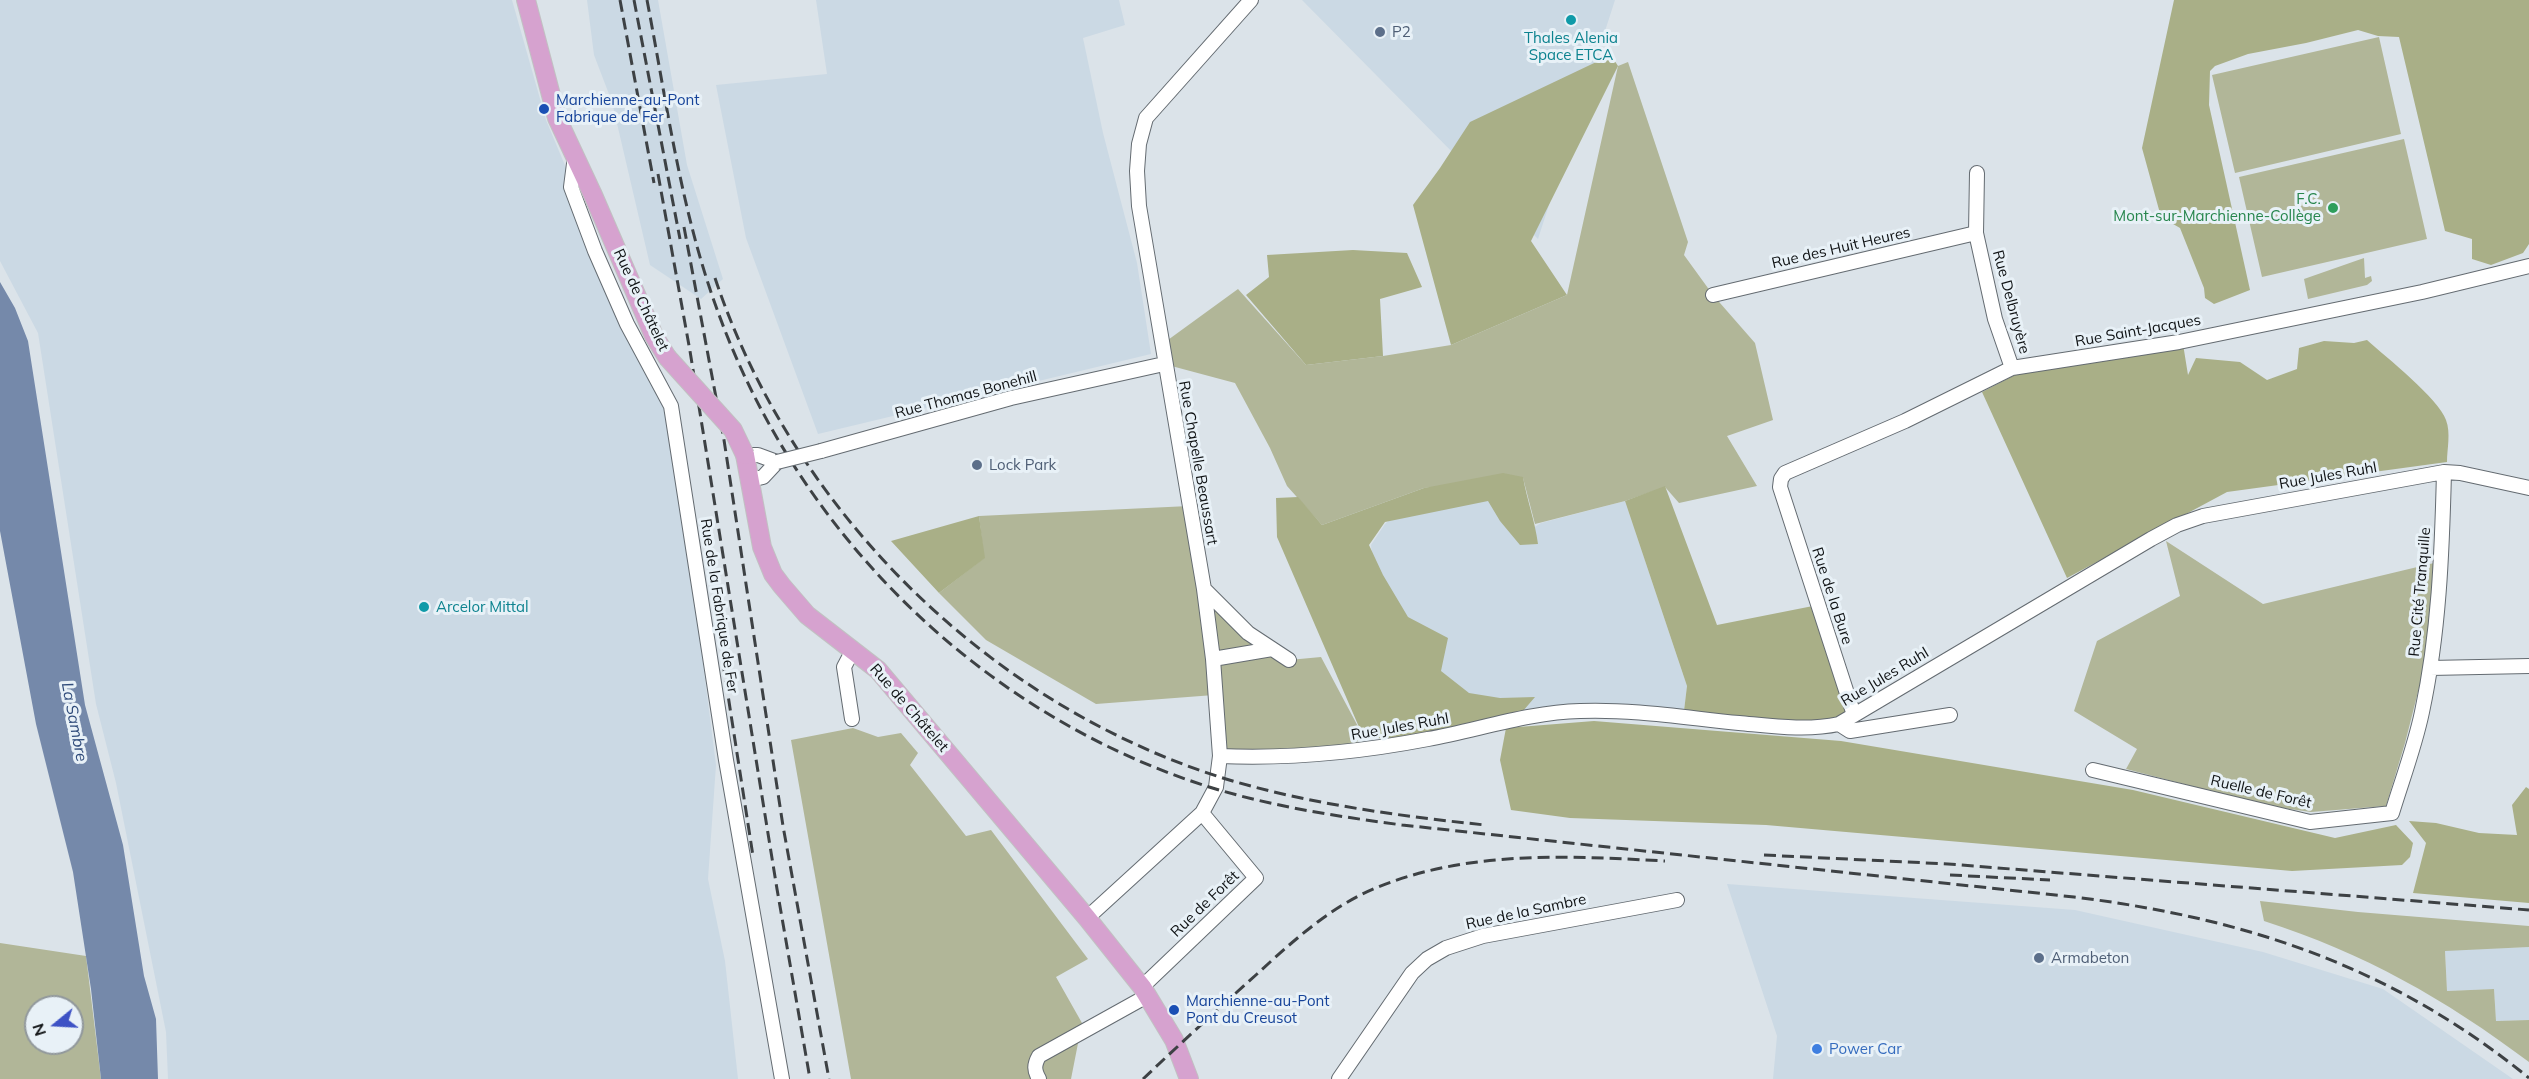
<!DOCTYPE html>
<html>
<head>
<meta charset="utf-8">
<style>
  body { margin:0 }
  #map { position:relative; width:2529px; height:1079px; overflow:hidden; background:#dbe3e9; font-family:Mulish,sans-serif }
  canvas { display:block }
  .north { position:absolute; left:24px; top:995px; width:60px; height:60px; box-sizing:border-box; background:#e8f1f7; border:2px solid #91989c; border-radius:50%; rotate:252deg; font-size:16px; font-weight:700; line-height:24px; text-align:center; color:#0f1214 }
  .north::after { content:''; display:block; margin:auto; width:21px; height:27px; background:#3d52c5; clip-path:polygon(50% 0,100% 100%,50% 72%,0 100%) }
</style>
</head>
<body>
<div id="map">
<canvas width="2529" height="1079"></canvas>
<div class="north">N</div>
</div>
<script>
const ctx = document.querySelector('canvas').getContext('2d');
ctx.lineJoin = 'round';
function fillPath(path, color) { ctx.fillStyle = color; ctx.fill(path, 'evenodd'); }
function stroke(path, color, width, dash) { ctx.strokeStyle = color; ctx.lineWidth = width; ctx.lineCap = dash ? 'butt' : 'round'; ctx.setLineDash(dash || []); ctx.stroke(path); }
function label(font, color, halo, rows, align = 'center') {
  ctx.font = font + ' Mulish,sans-serif'; ctx.lineWidth = 6; ctx.setLineDash([]); ctx.textBaseline = 'middle'; ctx.strokeStyle = halo; ctx.fillStyle = color; for (const [text, x, y, turn = 0] of rows) {
    ctx.save(); ctx.translate(x, y); ctx.rotate((+turn || 0) * Math.PI / 180); ctx.textAlign = isNaN(turn) ? turn : align; if (halo) ctx.strokeText(text, 0, 0); ctx.fillText(text, 0, 0); ctx.restore();
  }
}
fillPath(new Path2D(`
  M 0,0 L 512,0 L 546,120 L 605,261 L 663,387 L 682,499 L 716,765 L 708,879 L 725,961 L 738,1079 L 168,1079 L 166,1032 L 116,783 L 96,704 L 38,333 L 0,261 Z
  M 587,0 L 658,0 L 687,165 L 723,279 L 701,299 L 650,265 L 612,102 L 594,55 Z
  M 816,0 L 1119,0 L 1125,25 L 1083,38 L 1103,133 L 1137,263 L 1151,354 L 818,434 L 746,238 L 716,85 L 827,74 Z
  M 1302,0 L 1615,0 L 1538,239 Z
  M 1486,493 L 1519,537 L 1541,523 L 1625,501 L 1687,686 L 1684,711 L 1500,717 L 1459,705 L 1373,563 L 1371,545 L 1385,524 L 1396,514 Z
  M 1727,884 L 2075,910 L 2263,952 L 2383,989 L 2513,1079 L 1773,1079 L 1777,1036 Z
  M 2529,947 L 2529,1020 L 2496,1021 L 2494,989 L 2447,991 L 2445,950 Z`), '#cbd9e4');
fillPath(new Path2D(`
  M 2379,37 L 2401,134 L 2235,173 L 2212,75 Z
  M 1628,62 L 1688,242 L 1684,255 L 1713,295 L 1755,343 L 1773,420 L 1727,436 L 1757,486 L 1679,503 L 1665,487 L 1625,501 L 1535,524 L 1523,478 L 1424,488 L 1322,525 L 1287,486 L 1270,448 L 1235,383 L 1164,364 L 1161,345 L 1238,289 L 1306,365 L 1383,356 L 1451,345 L 1567,295 L 1618,66 Z
  M 2404,139 L 2427,239 L 2262,277 L 2239,177 Z
  M 2364,258 L 2365,278 L 2371,276 L 2372,281 L 2367,285 L 2308,299 L 2304,279 Z
  M 1189,506 L 1204,601 L 1289,660 L 1321,657 L 1362,734 L 1351,752 L 1220,756 L 1214,695 L 1096,704 L 986,640 L 939,593 L 984,558 L 979,516 Z
  M 2166,541 L 2263,604 L 2434,563 L 2437,617 L 2405,743 L 2386,806 L 2311,812 L 2268,806 L 2126,769 L 2137,749 L 2074,711 L 2097,641 L 2180,596 Z
  M 853,728 L 878,737 L 901,733 L 918,753 L 910,765 L 966,836 L 991,830 L 1088,959 L 1056,977 L 1082,1023 L 1071,1079 L 851,1079 L 791,740 Z
  M 2260,901 L 2358,912 L 2529,926 L 2529,947 L 2445,951 L 2447,991 L 2494,989 L 2496,1021 L 2529,1020 L 2529,1062 C 2445,999 2364,953 2264,921 Z
  M 0,943 L 86,956 L 101,1079 L 0,1079 ZM 36,1007 L 72,1007 L 72,1043 L 36,1043 Z`), '#b1b698');
fillPath(new Path2D(`
  M 2174,0 L 2529,0 L 2529,244 L 2523,253 L 2491,265 L 2472,259 L 2472,239 L 2445,231 L 2399,37 L 2378,36 L 2358,30 L 2306,43 L 2248,54 L 2215,66 L 2210,71 L 2209,105 L 2250,290 L 2214,304 L 2205,298 L 2204,288 L 2180,228 L 2161,217 L 2142,148 Z
  M 1611,55 L 1618,66 L 1531,241 L 1567,295 L 1451,345 L 1413,205 L 1440,168 L 1470,122 Z
  M 1353,250 L 1407,253 L 1422,287 L 1380,299 L 1383,356 L 1306,365 L 1246,295 L 1269,277 L 1267,255 Z
  M 2367,340 C 2386,357 2439,399 2446,420 C 2451,433 2447,449 2447,462 L 2227,492 L 2067,578 L 1982,392 L 2015,375 L 2183,344 L 2188,375 L 2196,358 L 2240,362 L 2267,380 L 2297,369 L 2299,348 L 2324,341 L 2354,343 Z
  M 1503,473 L 1523,477 C 1527,500 1535,521 1538,544 L 1520,545 L 1500,521 L 1488,501 L 1385,522 L 1369,545 L 1383,575 L 1408,617 L 1448,638 L 1441,671 L 1469,693 L 1500,698 L 1535,697 L 1523,711 L 1391,741 L 1362,734 L 1277,537 L 1276,498 L 1298,497 L 1322,525 L 1424,488 Z
  M 1665,486 L 1717,625 L 1818,605 L 1854,715 L 1775,727 L 1684,711 L 1687,686 L 1625,501 Z
  M 979,516 L 985,558 L 939,593 L 891,541 Z
  M 1594,721 L 1841,741 L 2133,790 L 2335,838 L 2396,825 L 2413,843 L 2410,857 L 2402,865 L 2292,871 L 1766,825 L 1570,818 L 1511,810 L 1500,760 L 1506,728 Z
  M 2526,787 L 2529,789 L 2529,903 L 2413,893 L 2426,843 L 2409,821 L 2436,823 L 2479,833 L 2517,835 L 2512,805 Z`), '#a9af87');
fillPath(new Path2D(`
  M 0,282 L 15,308 L 28,341 L 85,705 L 123,845 L 144,976 L 156,1019 L 158,1079 L 101,1079 L 91,989 L 73,872 L 36,724 L 0,531 Z`), '#7589aa');
const minor = new Path2D(`
  M 575,156 L 571,187 L 595,251 L 627,324 L 671,406 L 726,760 L 782,1079
  M 1977,173 L 1976,233 L 1995,319 L 2012,368
  M 1713,295 L 1976,233
  M 821,451 L 1011,398 L 1164,364
  M 745,455 L 758,455 L 777,462 L 763,477 L 750,480
  M 1204,589 L 1248,633 L 1289,660
  M 1213,659 L 1272,649
  M 2430,668 L 2529,666
  M 1854,715 L 1780,487 L 1781,479 L 1785,473 L 1905,421 L 2012,368 L 2179,342 L 2422,292 L 2529,266
  M 852,719 L 844,667 L 853,650
  M 1839,724 L 1850,731 L 1950,715
  M 1220,756 C 1290,759 1360,752 1428,739 C 1478,730 1530,712 1580,711 C 1633,709 1687,718 1739,723 C 1772,726 1806,731 1839,724 L 2151,539 L 2177,525 L 2203,516 L 2444,472 L 2460,473 L 2529,488
  M 2093,770 L 2310,822 L 2392,813 C 2402,780 2415,746 2422,712 C 2439,633 2442,553 2444,472
  M 1087,918 L 1202,813 L 1216,787 L 1220,756 L 1213,659 L 1204,589 L 1139,206 L 1137,171 L 1139,144 L 1146,118 L 1251,0
  M 1142,987 L 1256,878 L 1202,813
  M 1039,1079 C 1034,1070 1034,1065 1039,1056 L 1147,996
  M 1339,1079 L 1412,973 L 1427,959 L 1446,948 L 1483,936 L 1677,900`);
const major = new Path2D(`
  M 526,0 L 557,118 L 593,195 L 654,336 L 667,357
  M 745,455 L 762,547 L 773,574 L 782,586 L 807,615 L 878,670 L 1087,918 L 1142,987 L 1174,1040 L 1189,1079`);
stroke(minor, '#646b71', 16);
stroke(major, '#c1c1c2', 20);
stroke(minor, '#fff', 14);
stroke(major, '#d6a2cf', 18);
stroke(new Path2D(`
  M 620,0 L 654,183
  M 634,0 L 680,239
  M 647,0 C 667,104 681,212 718,312 C 798,533 979,712 1203,785 C 1268,806 1335,816 1402,825 L 2074,897 C 2246,918 2393,967 2529,1078
  M 658,174 L 690,351 L 777,889 L 810,1079
  M 684,227 L 724,440 L 783,826 L 829,1079
  M 715,278 C 793,512 990,706 1226,779 C 1309,804 1399,816 1485,825
  M 723,663 L 753,856
  M 1764,855 L 1948,864 L 2529,910
  M 1950,875 L 2050,880
  M 1143,1079 C 1180,1044 1218,1009 1257,974 C 1293,941 1331,906 1378,887 C 1470,850 1568,856 1665,861`), '#3d4144', 3, [12, 6]);
const minorBridge = new Path2D(`
  M 777,462 L 821,451`);
const majorBridge = new Path2D(`
  M 667,357 L 733,430 L 745,455`);
stroke(minorBridge, '#646b71', 16, []);
stroke(majorBridge, '#c1c1c2', 20, []);
stroke(minorBridge, '#fff', 14);
stroke(majorBridge, '#d6a2cf', 18);
for (const [x, y, r, color] of [
  [1571,20,6,"#0f9aa8"],
  [1380,32,6,"#5c6f8a"],
  [544,109,6,"#1a4fb4"],
  [2333,208,6,"#2e9e5b"],
  [977,465,6,"#5c6f8a"],
  [424,607,6,"#0f9aa8"],
  [2039,958,6,"#5c6f8a"],
  [1174,1010,6,"#1a4fb4"],
  [1817,1049,6,"#3f7fe0"]
]) { const dot = new Path2D(); dot.arc(x, y, r, 0, 2 * Math.PI); ctx.fillStyle = color; ctx.fill(dot); stroke(dot, '#e8f1f7', 2); }
label('15px', '#4e5e75', '#e8f1f7', [
  ["P2",1392,32],
  ["Lock Park",989,465],
  ["Armabeton",2051,958]
], 'left');
label('15px', '#0d838f', '#e8f1f7', [
  ["Thales Alenia",1571,38],
  ["Space ETCA",1571,55],
  ["Arcelor Mittal",436,607,"left"]
]);
label('15px', '#164399', '#e8f1f7', [
  ["Marchienne-au-Pont",556,100],
  ["Fabrique de Fer",556,117],
  ["Marchienne-au-Pont",1186,1001],
  ["Pont du Creusot",1186,1018]
], 'left');
label('15px', '#27864d', '#e8f1f7', [
  ["F.C.",2321,199],
  ["Mont-sur-Marchienne-Collège",2321,216]
], 'right');
label('15px', '#0f1214', '#e8f1f7', [
  ["Rue des Huit Heures",1841,248,-13],
  ["Rue de Châtelet",641,300,65],
  ["Rue Delbruyère",2011,302,75],
  ["Rue Saint-Jacques",2138,331,-10],
  ["Rue Thomas Bonehill",966,395,-15],
  ["Rue Chapelle Beaussart",1198,463,80],
  ["Rue Jules Ruhl",2328,476,-10],
  ["Rue Cité Tranquille",2420,592,-85],
  ["Rue de la Bure",1832,596,72],
  ["Rue de la Fabrique de Fer",719,606,81],
  ["Rue Jules Ruhl",1885,677,-31],
  ["Rue de Châtelet",909,708,49],
  ["Rue Jules Ruhl",1400,727,-10],
  ["Ruelle de Forêt",2261,792,13],
  ["Rue de Forêt",1205,904,-44],
  ["Rue de la Sambre",1526,912,-12]
]);
label('15px', '#366cbe', '#e8f1f7', [
  ["Power Car",1829,1049]
], 'left');
label('italic 16px', '#304c7b', '#e8f1f7', [
  ["La Sambre",74,722,79]
]);
</script>
</body>
</html>
